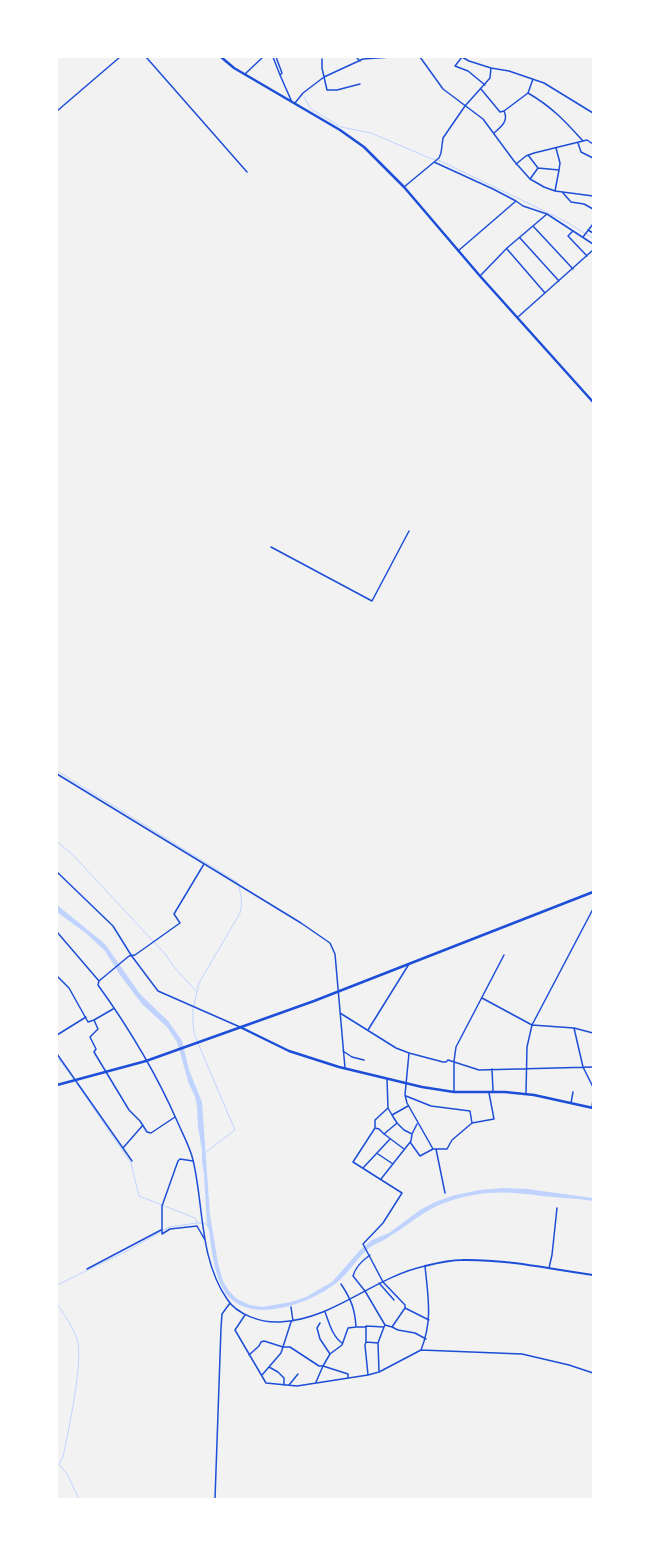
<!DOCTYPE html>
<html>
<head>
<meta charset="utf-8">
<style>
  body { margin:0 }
  #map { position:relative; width:650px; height:1556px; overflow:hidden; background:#f2f2f2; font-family:Lora,serif }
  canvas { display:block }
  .frame { position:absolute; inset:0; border:58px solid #fff; pointer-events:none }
</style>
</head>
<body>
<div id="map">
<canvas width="650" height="1556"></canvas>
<div class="frame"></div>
</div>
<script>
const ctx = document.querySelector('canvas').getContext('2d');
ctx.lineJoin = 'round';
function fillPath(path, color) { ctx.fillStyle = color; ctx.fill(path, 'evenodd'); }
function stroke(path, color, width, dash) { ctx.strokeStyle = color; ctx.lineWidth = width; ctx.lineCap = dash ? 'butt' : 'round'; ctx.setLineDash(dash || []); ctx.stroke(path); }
fillPath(new Path2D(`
  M 57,905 L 105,944 L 140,994 L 169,1022 L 182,1041 L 189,1070 L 202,1102 L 210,1215 L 218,1263 L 223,1281 L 229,1291 L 237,1299 L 250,1305 L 262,1307 L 291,1302 L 306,1297 L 332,1282 L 360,1250 L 372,1240 L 389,1233 L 420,1210 L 435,1202 L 455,1195 L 480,1190 L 504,1188 L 527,1189 L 593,1198 L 593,1201 C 576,1198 559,1198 542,1196 C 507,1191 481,1190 447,1202 C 425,1209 409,1225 390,1236 C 384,1241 376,1243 369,1248 C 358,1257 351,1269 341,1279 C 317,1301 254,1326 228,1296 C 214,1279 212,1251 209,1230 L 207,1226 L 204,1174 L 202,1162 L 202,1150 L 198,1127 L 197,1107 L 195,1096 L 189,1084 L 177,1042 L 167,1027 L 142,1004 L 120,975 L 105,951 L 87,934 L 57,912 Z`), '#bfd3fe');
stroke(new Path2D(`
  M 304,97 L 311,109 L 341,127 L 371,133 L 432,159 L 436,159 L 559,218 L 593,238
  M 57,771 L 237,882 C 241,893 243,901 240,913 L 199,983 L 193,1010 L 193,1023 L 194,1033 L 200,1048 L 235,1130 L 206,1152
  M 57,842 L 71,853 L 166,955 L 174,967 L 196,991
  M 57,1057 L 73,1078
  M 77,1084 L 131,1163 L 139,1196 L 195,1218 L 197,1223
  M 57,1285 L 127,1251 L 169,1227 L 197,1223 L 204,1223 L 207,1225
  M 57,1304 C 64,1314 73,1327 77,1339 C 84,1360 68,1432 63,1457 L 59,1464 L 67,1474 L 79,1499`), '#bfd3fe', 1);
stroke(new Path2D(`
  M 146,57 L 247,172
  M 273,57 L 280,75
  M 276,57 L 282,73 L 280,75 L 291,100
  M 356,57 L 360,61
  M 420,57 L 443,89 L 483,119 L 514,161 L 530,179 L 544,187 L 555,191 L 593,196
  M 462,57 L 469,61 L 491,68 L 509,71 L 544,83 L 593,113
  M 462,57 L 455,66 L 468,71 L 485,85
  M 322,59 L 322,68 L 327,90 L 337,90 L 360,84
  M 245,74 L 263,57
  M 481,89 L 500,112 L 504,111
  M 528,93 C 552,107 565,121 583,141
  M 295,103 L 303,93 L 324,77 L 363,59 L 391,57
  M 57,111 L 120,57
  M 494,133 C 501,127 509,121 504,111 L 528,93 L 533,79
  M 578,143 L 581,152 L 593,158
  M 556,148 L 560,163 L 559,170
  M 528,155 L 538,168
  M 434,162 L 493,189 L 516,201 L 523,206 L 547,214 L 593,244
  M 516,164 L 526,156 L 534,153 L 587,140 L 593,144
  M 530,179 L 538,168 L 559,170 L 555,191
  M 404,187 L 439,158 L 441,153 L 443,138 L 465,106 L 490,78 L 491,68
  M 563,193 L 571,202 L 584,204 L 593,209
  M 533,226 L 573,269
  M 588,230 L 593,233
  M 573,231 L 568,236 L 587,256
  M 583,237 L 593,224
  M 520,238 L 559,281
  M 507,249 L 545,293
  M 458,251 L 516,201
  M 481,275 L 507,248 L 547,214
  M 518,317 L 593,250
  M 271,547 L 372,601 L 409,531
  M 57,774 L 301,923 L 330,943 L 335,954 L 345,1068
  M 57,872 L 113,926 L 131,955 L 158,991 L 240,1027
  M 57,932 L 99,981 L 98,985 C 129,1028 157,1075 178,1123 C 183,1135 190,1147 193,1160 C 204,1206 199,1258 227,1299 C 237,1315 262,1323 280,1322 C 333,1320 374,1277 425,1266 C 428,1297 433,1320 421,1350 L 379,1372 L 368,1375 L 297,1386 L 266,1383 L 235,1330 L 245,1315
  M 57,976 L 69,988 L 88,1022 L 94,1020 L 113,1009
  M 99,981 L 129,956 L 135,955 L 180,923 L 174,914 L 204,864
  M 482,998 L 532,1025 L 574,1028 L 593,1033
  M 340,1013 L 396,1048 L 409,1053 L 443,1062 L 446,1062 L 448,1060 L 479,1070 L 593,1067
  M 94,1020 L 98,1029 L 90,1037 L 96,1049 L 94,1052 L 129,1110 L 140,1121 L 147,1132 L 151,1133 L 175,1117
  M 574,1028 L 583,1067 L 593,1087
  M 368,1030 L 409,964
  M 57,1035 L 86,1017
  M 343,1051 L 352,1057 L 364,1060
  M 409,1053 L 405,1095 L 407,1103 L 433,1149
  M 57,1054 L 132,1161
  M 492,1069 L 493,1091
  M 387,1079 L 388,1108 L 375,1120 L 375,1128 L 353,1162 L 402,1193 L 383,1223 L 363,1244 L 383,1282 L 405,1305 L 405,1308 L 429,1320
  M 454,1092 L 454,1061 L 456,1047 L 504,955
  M 526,1093 L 527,1047 L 532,1025 L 593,909
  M 406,1096 L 431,1106 L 470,1111 L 472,1123
  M 571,1103 L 573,1092
  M 592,1107 L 593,1099
  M 388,1108 L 392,1115 L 408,1106
  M 392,1115 L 397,1123 L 384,1134 L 404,1149
  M 397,1123 L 404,1130 L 412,1134
  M 375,1128 L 379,1129 L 384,1134
  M 410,1142 L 420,1156 L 433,1149 L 447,1149 L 452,1140 L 472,1123 L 494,1119 L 489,1093
  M 123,1148 L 143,1125
  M 436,1149 L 445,1193
  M 378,1154 L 393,1164
  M 193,1161 L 180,1159 L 178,1161 L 162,1206 L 162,1234 L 170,1229 L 197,1226 L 205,1240
  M 363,1168 L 390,1139
  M 381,1179 L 411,1141 L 412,1134 L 417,1124
  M 370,1255 C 363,1260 355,1268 353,1276 L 365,1291 L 385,1325
  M 549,1268 L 552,1255 L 557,1208
  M 87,1269 L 161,1230
  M 379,1283 L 394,1300
  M 291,1307 L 293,1321
  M 405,1308 L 392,1327 L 398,1330 L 415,1333 L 426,1339
  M 325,1312 C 329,1322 332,1336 342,1343
  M 320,1323 L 317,1328 L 320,1339 L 330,1354
  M 356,1327 L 366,1327
  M 366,1342 L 366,1326 L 384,1327
  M 421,1350 L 522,1354 L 569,1365 L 593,1373
  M 249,1355 L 259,1346 L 261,1342 L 264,1341 L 283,1347 L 290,1347 L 319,1366 L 323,1366 L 348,1374 L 348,1378
  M 269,1367 L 278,1372 L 284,1378 L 284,1385
  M 379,1371 L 378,1343 L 384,1327 L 385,1325 L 392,1327
  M 262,1375 L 281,1353 L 291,1322
  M 368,1375 L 365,1345 L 366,1342 L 378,1343
  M 316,1382 L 323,1366 L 330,1354 L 342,1345 L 348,1328 L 356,1327 C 355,1309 351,1299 341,1284
  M 289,1385 L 298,1374
  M 215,1499 L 221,1328 L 222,1314 L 230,1303`), '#1d4ed8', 1.5);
stroke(new Path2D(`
  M 425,1266 C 437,1263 450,1260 462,1260 C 506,1259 549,1269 593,1275`), '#1d4ed8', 2);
stroke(new Path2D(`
  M 240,1027 L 289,1051 L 339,1067 L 422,1087 L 454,1092 L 505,1092 L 534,1095 L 593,1108`), '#1d4ed8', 2.5);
stroke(new Path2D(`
  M 221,57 L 234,68 L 340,130 L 364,147 L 404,187 L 480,276 L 593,402`), '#1d4ed8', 2.5);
stroke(new Path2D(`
  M 57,1085 L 146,1061 L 314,1001 L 593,892`), '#1d4ed8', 2.5);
</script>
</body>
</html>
